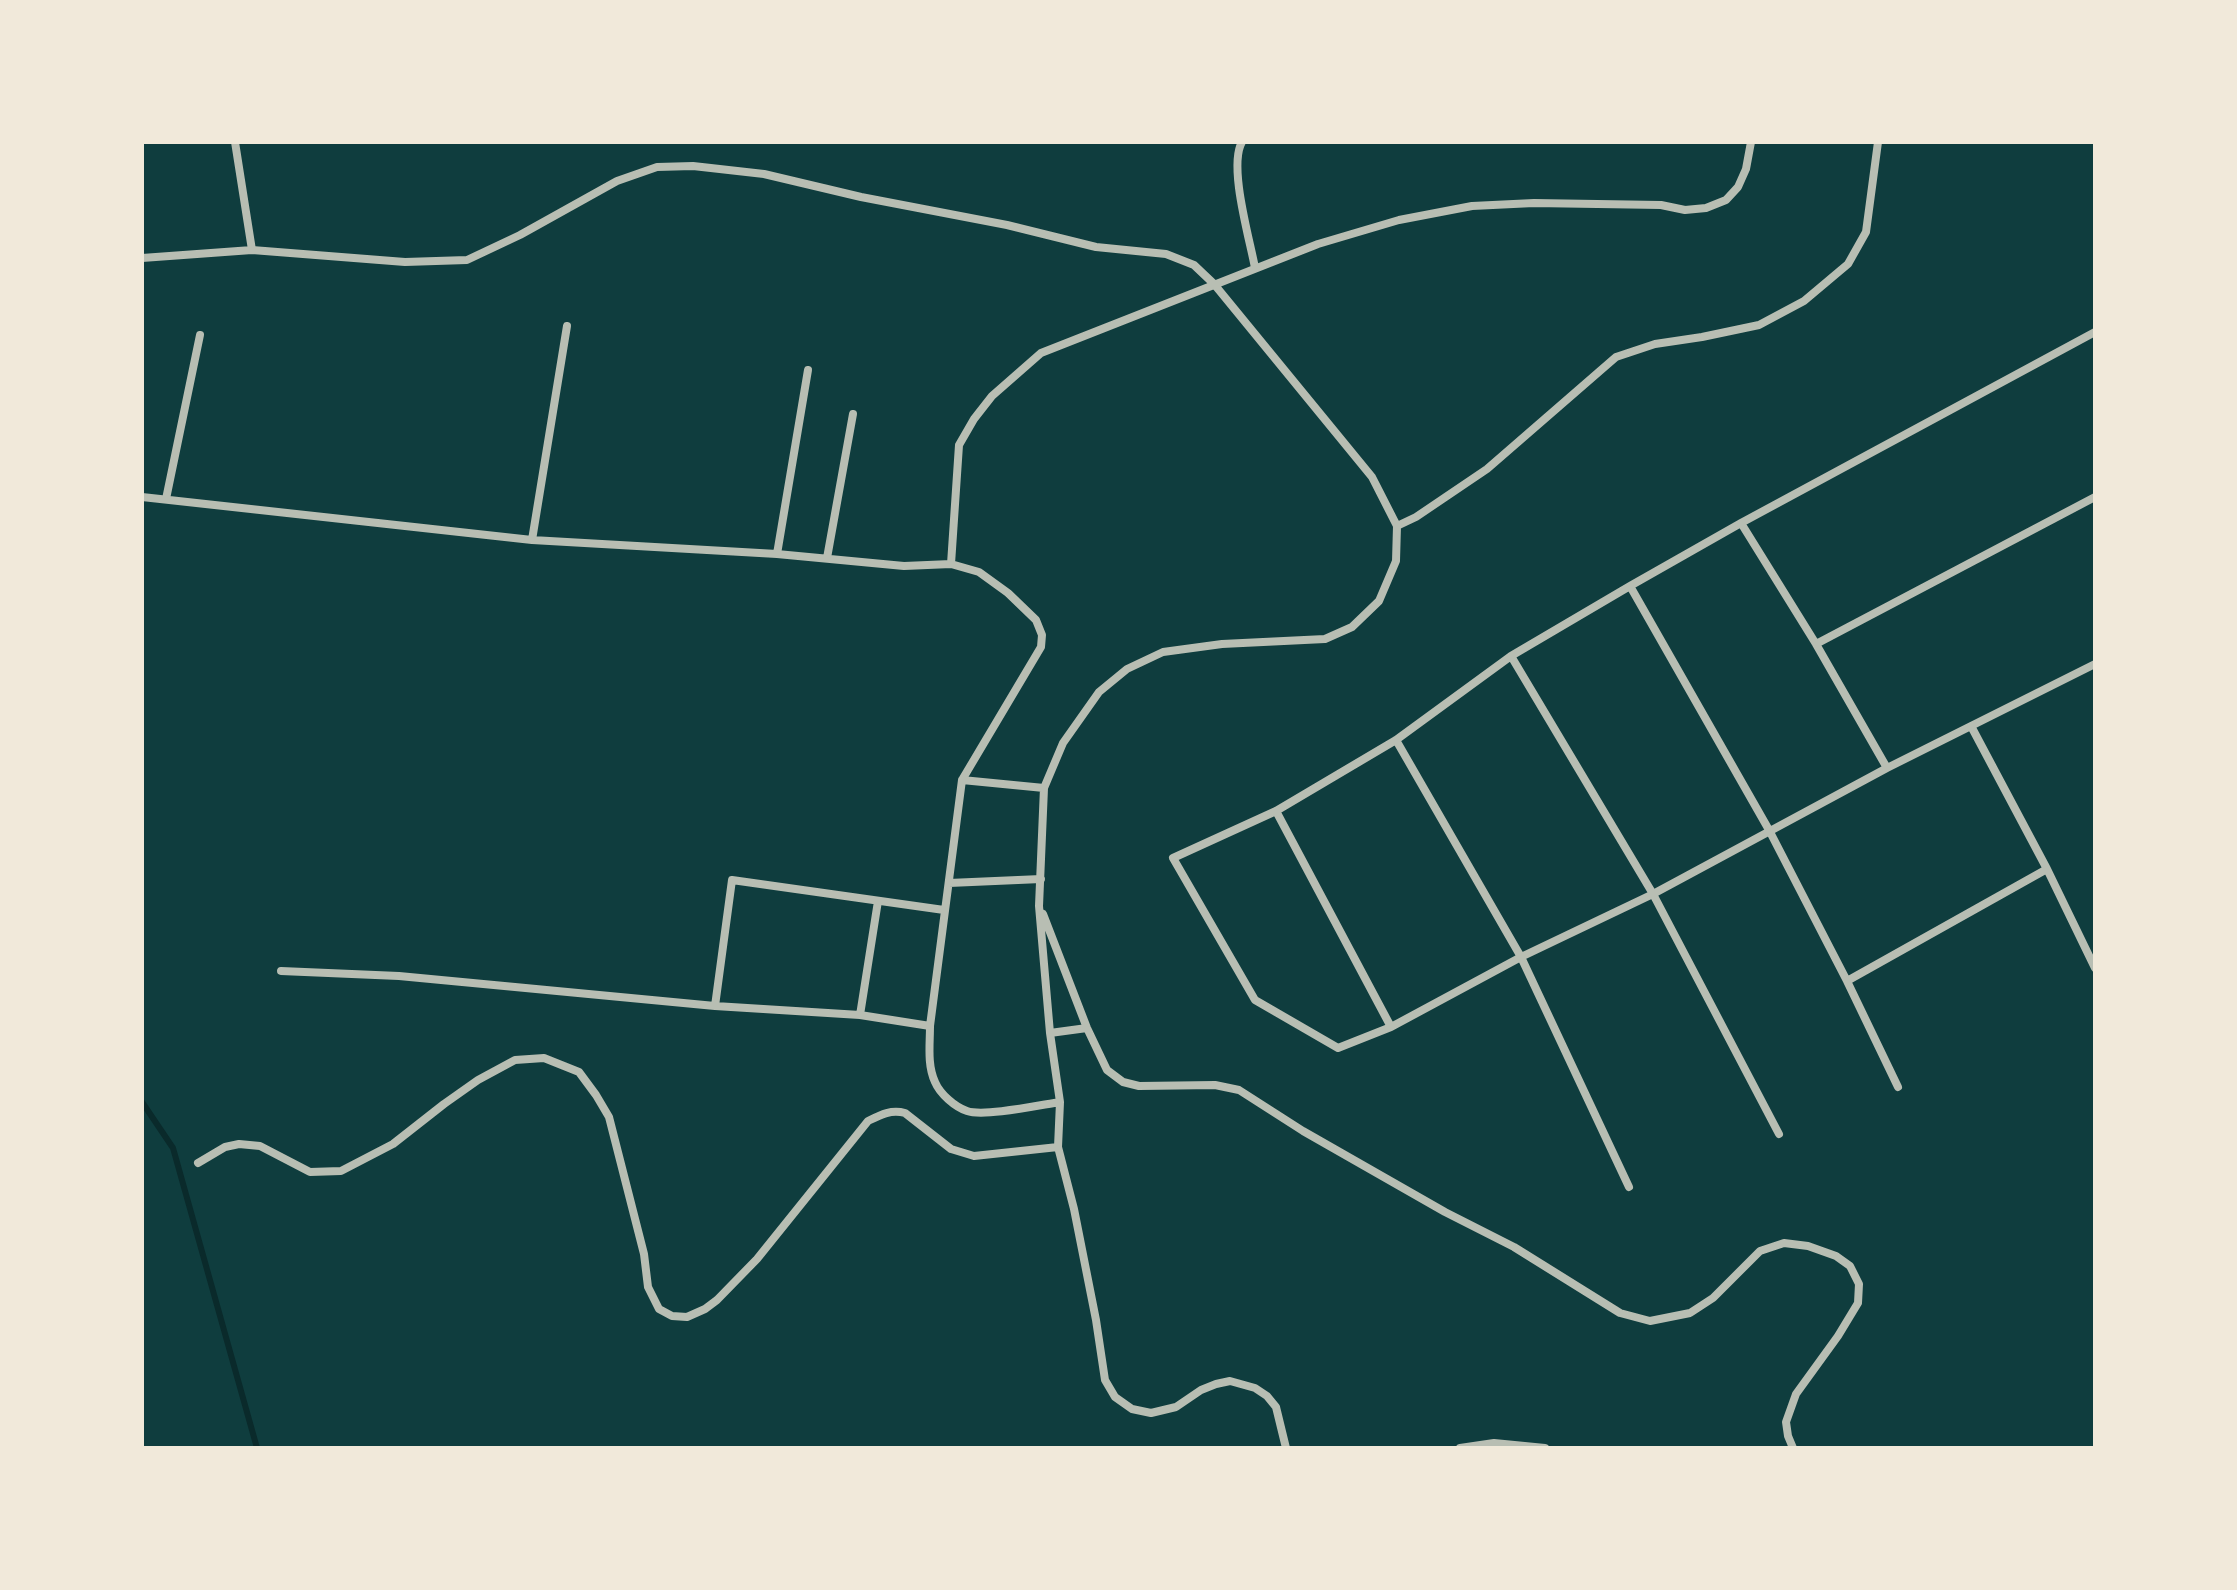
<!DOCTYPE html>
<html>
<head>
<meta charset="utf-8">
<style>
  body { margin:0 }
  #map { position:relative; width:2237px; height:1590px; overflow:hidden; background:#0f3d3e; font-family:Arial,sans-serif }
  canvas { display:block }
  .frame { position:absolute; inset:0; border:144px solid #f1e9da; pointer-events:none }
</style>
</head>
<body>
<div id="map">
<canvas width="2237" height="1590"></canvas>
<div class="frame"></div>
</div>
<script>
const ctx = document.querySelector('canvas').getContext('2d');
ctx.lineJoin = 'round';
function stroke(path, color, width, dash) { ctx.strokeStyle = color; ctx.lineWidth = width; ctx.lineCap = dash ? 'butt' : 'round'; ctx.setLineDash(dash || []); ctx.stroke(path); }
stroke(new Path2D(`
  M 142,1102 L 173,1148 L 257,1448`), '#0a2a2b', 6);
stroke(new Path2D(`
  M 235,142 L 252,250
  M 1242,142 C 1228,166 1250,240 1255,268
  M 142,258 L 252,250 L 405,262 L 467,260 L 520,235 L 617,181 L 657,167 L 693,166 L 764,174 L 861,197 L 1007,225 L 1096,247 L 1166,254 L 1194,265 L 1214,284 L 1372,477 L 1397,526 L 1396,561 L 1379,601 L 1352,627 L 1325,639 L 1222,644 L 1163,652 L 1127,669 L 1099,692 L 1063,743 L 1044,788 L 1039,906 L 1050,1033 L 1060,1102 L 1058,1147 L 1074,1209 L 1096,1320 L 1105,1380 L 1115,1397 L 1132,1409 L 1151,1413 L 1176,1407 L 1201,1390 L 1216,1384 L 1230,1381 L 1255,1388 L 1267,1396 L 1276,1407 L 1286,1448
  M 2095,332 L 1741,523 L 1630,586 L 1511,656 L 1396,740 L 1276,811 L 1173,858 L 1255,1000 L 1338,1048 L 1391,1027 L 1521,957 L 1653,894 L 1887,768 L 2095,664
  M 142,497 L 532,540 L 777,554 L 904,566 L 951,564 L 979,572 L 1008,593 L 1036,620 L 1042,635 L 1041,647 L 962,780 L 930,1026 L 860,1015 L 715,1006 L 399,976 L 281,971
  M 166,499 L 200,335
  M 1741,523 L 1816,644 L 1887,768
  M 1397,526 L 1416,517 L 1487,469 L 1616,357 L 1655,344 L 1702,337 L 1759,325 L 1804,301 L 1848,264 L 1866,232 L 1878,142
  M 532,540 L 567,326
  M 777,554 L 808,370
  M 827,558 L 853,414
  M 951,564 L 959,445 L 974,419 L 992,396 L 1041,353 L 1318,244 L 1399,220 L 1472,206 L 1534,203 L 1661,205 L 1685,210 L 1706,208 L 1726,200 L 1738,187 L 1746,169 L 1751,142
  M 1630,586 L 1769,830 L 1847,981 L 1898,1087
  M 1816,644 L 2095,497
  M 1511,656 L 1653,894 L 1779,1134
  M 1971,726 L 2047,869 L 2095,968
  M 1396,740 L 1521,957 L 1629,1187
  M 962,780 L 1044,788
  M 1276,811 L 1391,1027
  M 949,883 L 1041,879
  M 1043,914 L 1087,1028 L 1107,1070 L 1123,1082 L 1139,1086 L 1215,1085 L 1239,1090 L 1303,1131 L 1445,1212 L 1514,1247 L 1620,1313 L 1650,1321 L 1690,1313 L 1713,1298 L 1760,1251 L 1784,1243 L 1808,1246 L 1836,1256 L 1850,1266 L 1859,1284 L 1858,1303 L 1838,1336 L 1796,1394 L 1786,1422 L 1788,1436 L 1793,1448
  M 1847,981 L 2047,869
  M 715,1006 L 732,880 L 944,910
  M 860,1015 L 878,901
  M 930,1026 C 930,1044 927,1065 935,1082 C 940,1094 955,1107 967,1111 C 984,1117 1040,1105 1060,1102
  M 1050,1033 L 1087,1028
  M 198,1163 L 225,1147 L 239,1144 L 260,1146 L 310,1172 L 341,1171 L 393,1144 L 444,1104 L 478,1080 L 515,1060 L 544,1058 L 579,1072 L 596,1095 L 609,1117 L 644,1254 L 648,1287 L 659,1309 L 672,1316 L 687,1317 L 705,1309 L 717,1300 L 757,1259 L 868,1121 C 880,1115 891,1109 905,1113 L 951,1149 L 974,1156 L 1058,1147
  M 1460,1448 L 1494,1443 L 1545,1448`), '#b8beb3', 8);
</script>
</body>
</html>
